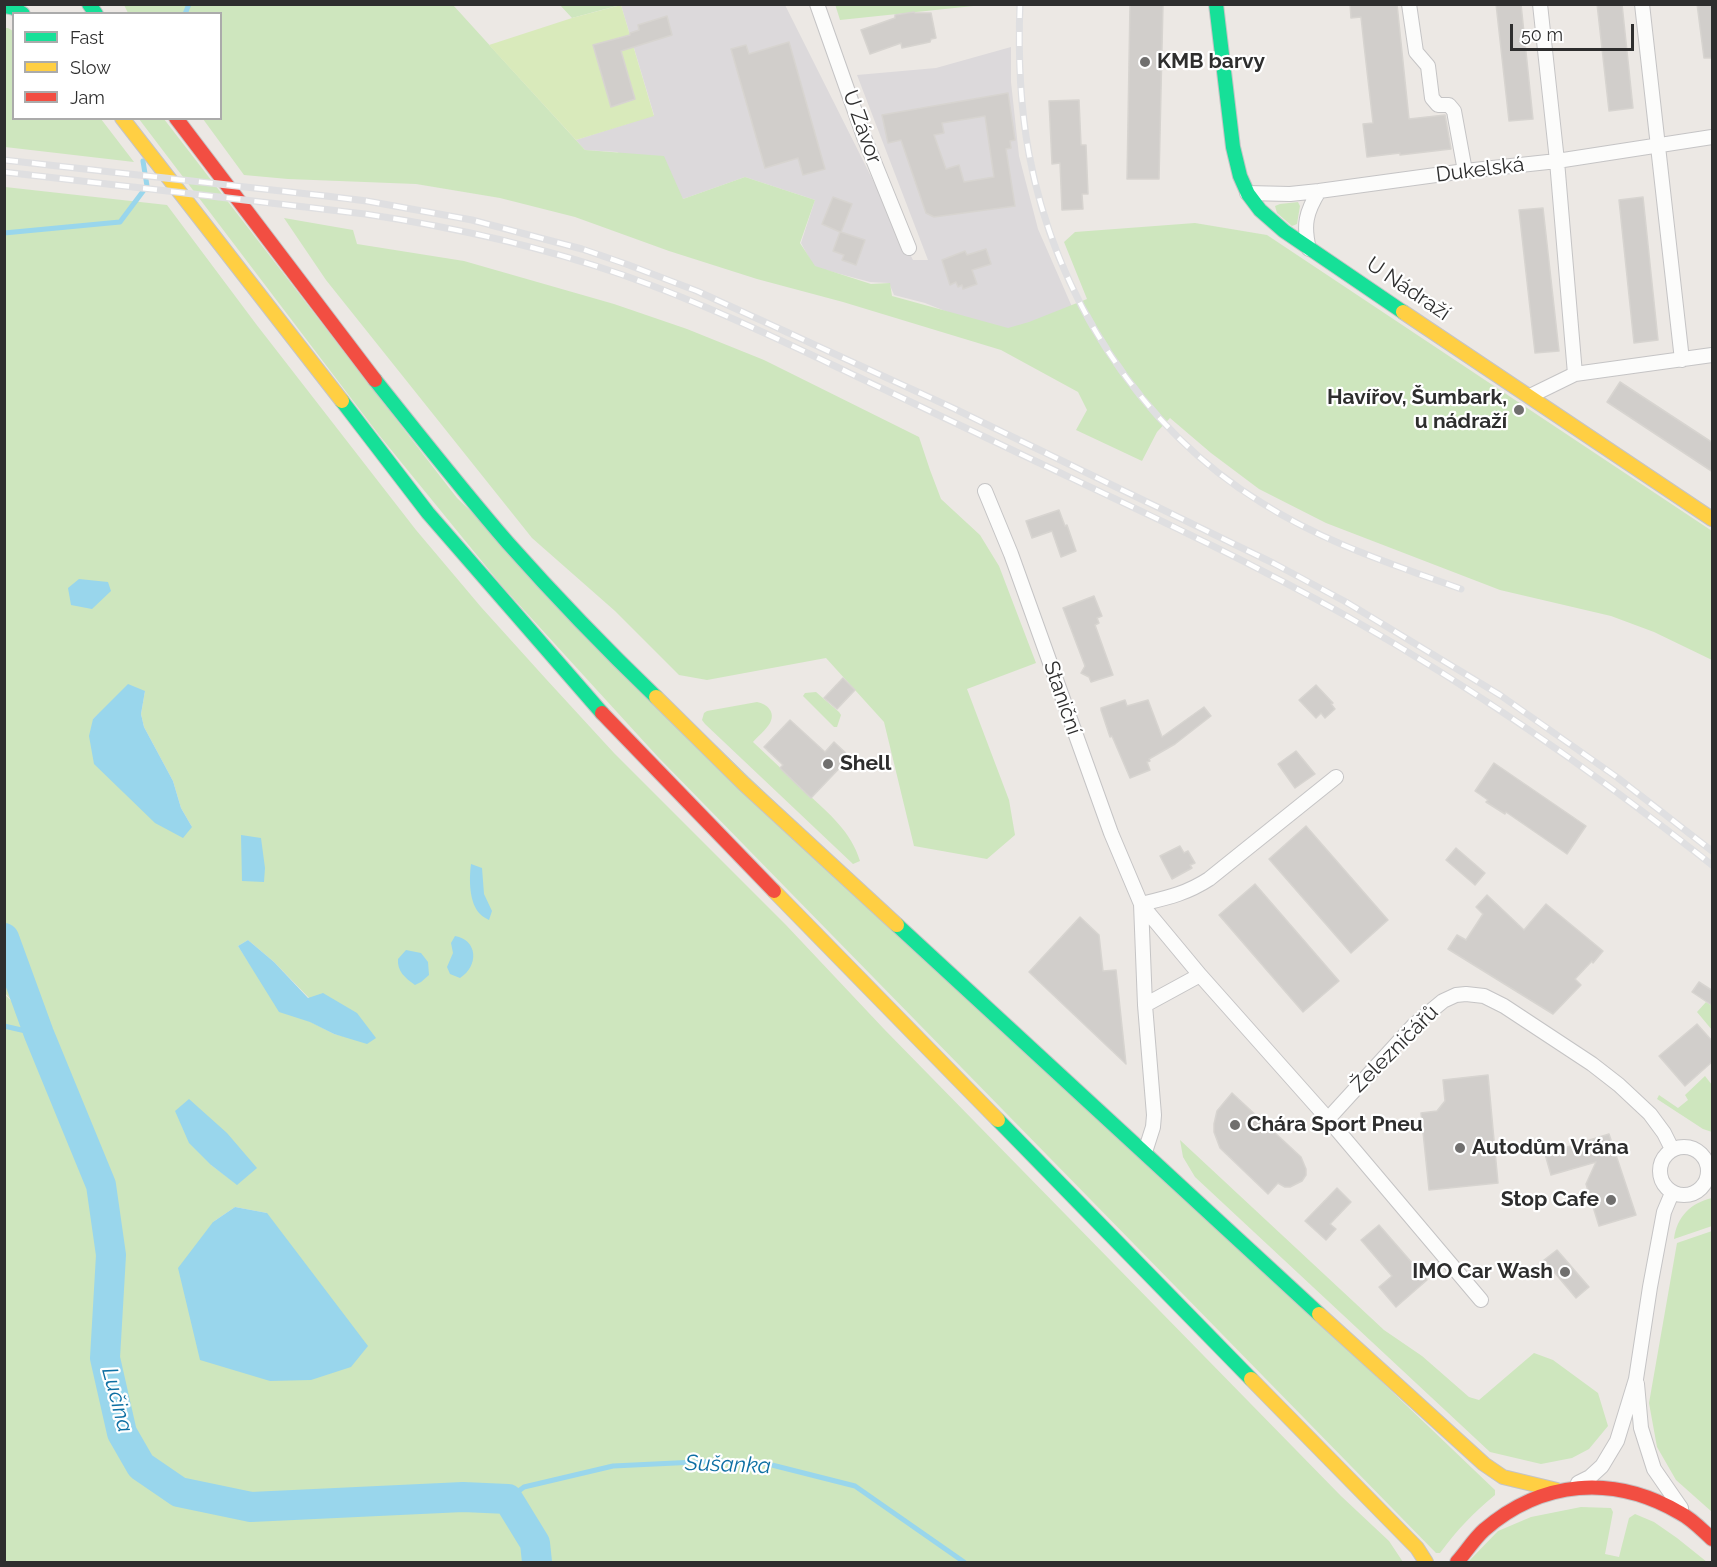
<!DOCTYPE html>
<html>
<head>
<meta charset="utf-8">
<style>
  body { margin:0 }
  #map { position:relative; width:1717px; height:1567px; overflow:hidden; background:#ece8e4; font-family:Raleway,sans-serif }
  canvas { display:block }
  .frame { position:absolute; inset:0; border:6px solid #2e2e2e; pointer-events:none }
  .legend { position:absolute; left:12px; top:12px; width:210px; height:108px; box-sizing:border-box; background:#fff; border:2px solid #ababab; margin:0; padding:8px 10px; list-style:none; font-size:18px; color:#2e2e2e }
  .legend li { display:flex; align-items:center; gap:12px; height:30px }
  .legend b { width:30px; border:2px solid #ababab }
  .scale { position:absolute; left:1510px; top:24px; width:124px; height:27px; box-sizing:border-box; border:3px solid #2e2e2e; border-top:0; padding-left:8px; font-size:18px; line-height:21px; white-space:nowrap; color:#2e2e2e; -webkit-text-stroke:4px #fff; paint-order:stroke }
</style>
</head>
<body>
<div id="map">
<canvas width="1717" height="1567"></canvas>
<div class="frame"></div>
<ul class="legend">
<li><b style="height:8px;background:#16e098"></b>Fast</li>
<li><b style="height:8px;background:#ffcf43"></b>Slow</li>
<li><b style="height:8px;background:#f24e42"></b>Jam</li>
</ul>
<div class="scale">50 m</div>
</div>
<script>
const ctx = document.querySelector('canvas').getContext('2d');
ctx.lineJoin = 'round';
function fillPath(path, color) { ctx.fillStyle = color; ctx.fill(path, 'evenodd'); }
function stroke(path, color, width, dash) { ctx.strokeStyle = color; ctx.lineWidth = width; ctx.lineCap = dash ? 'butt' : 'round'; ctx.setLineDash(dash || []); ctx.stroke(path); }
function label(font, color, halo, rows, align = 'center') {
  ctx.font = font + ' Raleway,sans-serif'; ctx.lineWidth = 4.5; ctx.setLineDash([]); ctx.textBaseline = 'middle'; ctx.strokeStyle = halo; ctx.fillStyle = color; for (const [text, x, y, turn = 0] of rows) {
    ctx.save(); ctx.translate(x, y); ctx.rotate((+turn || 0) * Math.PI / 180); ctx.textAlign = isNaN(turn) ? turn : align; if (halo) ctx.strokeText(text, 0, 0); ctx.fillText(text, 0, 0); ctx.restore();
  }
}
fillPath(new Path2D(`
  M 621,5 L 785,5 L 913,260 L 928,260 L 857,75 L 936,68 L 1011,47 L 1011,82 L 1019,156 L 1038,229 L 1076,316 L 1018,340 L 925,303 L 894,295 L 889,283 L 870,282 L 814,267 L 801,243 L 815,200 L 745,177 L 683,199 L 617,152 L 585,150 L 576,140 L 654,115 Z`), '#dcd9db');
fillPath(new Path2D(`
  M 835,4 L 983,5 L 840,20 Z
  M 124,5 L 453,5 L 585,150 L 664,156 L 683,199 L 745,177 L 815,200 L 800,243 L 815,266 L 871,284 L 890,283 L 892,296 L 1008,328 L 1029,322 L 1087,299 L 1064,242 L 1075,232 L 1195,223 L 1267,235 L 1712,531 L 1712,660 L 1654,632 L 1611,616 L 1500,590 L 1326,523 L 1259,489 L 1211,453 L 1170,418 L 1157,432 L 1142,461 L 1076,430 L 1087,410 L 1078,392 L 1001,350 L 843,302 L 757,279 L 669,251 L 575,217 L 500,198 L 416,184 L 288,179 L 244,175 L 203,119 L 220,118 L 220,14 L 128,13 Z
  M 560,5 L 620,5 L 572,18 Z
  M 5,28 L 8,28 L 13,31 L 14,118 L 101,119 L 134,162 L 5,147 Z
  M 139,119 L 164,119 L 457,498 L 1495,1490 L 1495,1495 C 1473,1513 1457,1530 1440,1553 L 1436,1553 L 658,757 L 502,586 L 379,435 Z
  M 5,187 L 167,205 L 256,324 L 416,530 L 481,607 L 546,679 L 614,753 L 786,925 L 884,1029 L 1341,1496 L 1389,1541 L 1403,1562 L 5,1562 L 5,995 L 14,1003 L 5,993 ZM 145,691 L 141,714 L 144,727 L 173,781 L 181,808 L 192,827 L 93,719 L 110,704 ZM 248,940 L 274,962 L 347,1037 L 334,1034 L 311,1022 L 257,975 L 238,946 ZM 211,1165 L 256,1167 L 237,1184 ZM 235,1207 L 267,1213 L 213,1222 Z
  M 1298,202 L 1300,206 L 1297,224 L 1292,226 L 1277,213 L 1275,206 L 1280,204 Z
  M 284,218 L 353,230 L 357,244 L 464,261 L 614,304 L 687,329 L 764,360 L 919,437 L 930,470 L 941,499 L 980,535 L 999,566 L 1036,663 L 967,689 L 1009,800 L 1015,835 L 987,859 L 914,846 L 884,722 L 826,658 L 707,680 L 679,675 L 615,611 L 532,538 L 326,280 Z
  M 816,692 L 839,712 L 841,715 L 837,727 L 834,727 L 803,696 L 805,693 Z
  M 757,702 C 767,704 776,712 770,723 C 766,730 758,736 753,742 C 771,759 789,776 807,793 C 829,814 851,831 860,861 L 853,864 L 705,724 L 702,720 L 704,713 L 707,711 Z
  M 1706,1002 L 1712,1006 L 1712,1030 L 1697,1012 Z
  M 1705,1076 L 1712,1085 L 1712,1132 L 1703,1129 L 1657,1099 L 1659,1095 L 1678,1108 L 1688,1100 L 1685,1095 Z
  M 1180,1140 L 1384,1330 L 1422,1356 L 1469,1397 L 1479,1400 L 1534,1353 L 1553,1360 L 1598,1393 L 1608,1426 L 1589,1449 L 1572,1458 L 1541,1464 L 1490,1452 L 1195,1177 L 1183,1157 Z
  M 1712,1198 L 1712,1226 L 1674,1239 C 1677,1216 1691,1203 1712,1198 Z
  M 1712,1231 L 1712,1512 L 1676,1480 L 1657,1447 L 1649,1403 L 1677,1243 Z
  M 1581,1507 L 1611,1508 L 1613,1512 L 1605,1554 L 1619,1557 L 1629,1518 L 1635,1514 L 1654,1522 L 1677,1538 L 1707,1562 L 1468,1562 L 1498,1531 L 1531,1517 Z`), '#cee6be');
fillPath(new Path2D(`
  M 621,5 L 654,116 L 576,140 L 489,45 L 572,18 Z`), '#d9eabb');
fillPath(new Path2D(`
  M 79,579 L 108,582 L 111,591 L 92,609 L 71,605 L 68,588 Z
  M 128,684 L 145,691 L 141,714 L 144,727 L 173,781 L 181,808 L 192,827 L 183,838 L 155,823 L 94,764 L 89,736 L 93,719 Z
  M 241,835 L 261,838 L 265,868 L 264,882 L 242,881 Z
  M 471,864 L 482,868 L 484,894 L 492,911 L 489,920 C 486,918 483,917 480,914 C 469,903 469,879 471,864 Z
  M 455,936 C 478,940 479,966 460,978 L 450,974 L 447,967 L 453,953 L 451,943 Z
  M 248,940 L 274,962 L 308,998 L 323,993 L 357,1013 L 376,1038 L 367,1044 L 334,1034 L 310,1022 L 279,1012 L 238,946 Z
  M 406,950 L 421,953 L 428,962 L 429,975 L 421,982 L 415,985 C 405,978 397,971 398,959 Z
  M 189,1099 L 227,1133 L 257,1168 L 237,1185 L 211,1165 L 189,1143 L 175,1111 Z
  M 235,1207 L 267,1213 L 368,1346 L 351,1367 L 311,1380 L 270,1381 L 200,1360 L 178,1268 L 213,1222 Z`), '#99d6ec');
stroke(new Path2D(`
  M 185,14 L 189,4
  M 4,233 L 120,222 L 147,186 L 143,161
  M 4,1026 L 39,1034
  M 508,1499 L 524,1487 L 613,1466 L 717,1461 L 764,1463 L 855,1486 L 964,1562`), '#99d6ec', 5);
stroke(new Path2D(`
  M 4,938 L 39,1034 L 101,1185 L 111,1255 L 105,1358 L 122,1433 L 141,1466 L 179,1492 L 251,1507 L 463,1497 L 508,1499 L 535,1543 L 537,1562`), '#99d6ec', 30);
const building = new Path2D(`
  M 1130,4 L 1163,4 L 1159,179 L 1127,179 Z
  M 1350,4 L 1397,4 L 1409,119 L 1445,115 L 1451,149 L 1400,155 L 1400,153 L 1367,157 L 1363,124 L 1373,123 L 1364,45 L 1361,17 L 1351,18 Z
  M 1496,4 L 1521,4 L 1533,119 L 1509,121 Z
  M 1597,4 L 1622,4 L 1633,108 L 1609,111 Z
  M 1697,4 L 1713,4 L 1713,58 L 1704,58 Z
  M 914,12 L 915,13 L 931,13 L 936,38 L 931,39 L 930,42 L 902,48 L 901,43 L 870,54 L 861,30 L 895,18 L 895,15 Z
  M 667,16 L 672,35 L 621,51 L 635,99 L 611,107 L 593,45 L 630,35 L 630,33 L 639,30 L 638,25 Z
  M 789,42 L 825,169 L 803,175 L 798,158 L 765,168 L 731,49 L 746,45 L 749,54 Z
  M 1008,93 L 1015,140 L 1010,141 L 1011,148 L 1006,149 L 1015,206 L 934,217 L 926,213 L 901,140 L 888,143 L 882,115 ZM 985,116 L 994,177 L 964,182 L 959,165 L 946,169 L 934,135 L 944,133 L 942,123 Z
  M 1079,100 L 1081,145 L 1086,145 L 1088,194 L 1082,194 L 1083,209 L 1062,210 L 1060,163 L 1052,164 L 1049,101 Z
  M 833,197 L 852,204 L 841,232 L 865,240 L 856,265 L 842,260 L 844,255 L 833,251 L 840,232 L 822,224 Z
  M 1643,197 L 1658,340 L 1634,343 L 1619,200 Z
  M 1543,208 L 1559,351 L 1535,353 L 1519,210 Z
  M 986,249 L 991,264 L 972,270 L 977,284 L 963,289 L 962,285 L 958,287 L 956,282 L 950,285 L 942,260 L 965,251 L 967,255 Z
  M 1620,382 L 1713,443 L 1713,472 L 1607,402 Z
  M 1059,510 L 1065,526 L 1067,525 L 1076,551 L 1061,557 L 1052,531 L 1032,538 L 1026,521 Z
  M 1094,596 L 1102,616 L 1097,618 L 1099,623 L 1095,625 L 1113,675 L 1091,682 L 1089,677 L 1081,673 L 1085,666 L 1063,608 Z
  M 843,678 L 855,690 L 837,709 L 824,698 Z
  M 1316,685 L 1333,703 L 1331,704 L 1335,709 L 1325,718 L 1321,713 L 1316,718 L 1299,700 Z
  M 1125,700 L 1127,706 L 1148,700 L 1162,737 L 1204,707 L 1211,716 L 1175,744 L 1149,759 L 1150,761 L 1147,762 L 1150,770 L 1130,778 L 1112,736 L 1110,737 L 1101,710 L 1101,708 Z
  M 790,720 L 825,752 L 834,742 L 850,757 L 811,798 L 780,768 L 783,765 L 764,747 Z
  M 1296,751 L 1315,774 L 1295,788 L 1278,764 Z
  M 1494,763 L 1586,826 L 1567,854 L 1506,812 L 1505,814 L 1486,802 L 1488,800 L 1475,791 Z
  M 1306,826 L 1388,920 L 1351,953 L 1269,859 Z
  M 1180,846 L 1184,853 L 1188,851 L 1195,863 L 1190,865 L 1192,868 L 1172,879 L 1160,856 Z
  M 1456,848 L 1485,873 L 1475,885 L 1446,860 Z
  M 1255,884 L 1339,981 L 1303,1012 L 1219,915 Z
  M 1487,895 L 1524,930 L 1546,904 L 1603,951 L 1593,963 L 1592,961 L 1575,979 L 1581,985 L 1553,1014 L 1448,949 L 1457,935 L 1466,940 L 1483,914 L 1476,907 Z
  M 1080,917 L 1099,935 L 1103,971 L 1116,970 L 1126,1064 L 1029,972 Z
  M 1699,982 L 1713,991 L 1713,1006 L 1692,992 Z
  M 1697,1024 L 1713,1042 L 1713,1061 L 1685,1086 L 1659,1056 Z
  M 1488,1075 L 1498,1183 L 1429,1190 L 1421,1113 L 1437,1111 L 1445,1101 L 1443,1080 Z
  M 1232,1093 L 1301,1157 L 1306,1169 L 1306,1175 L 1302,1181 L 1290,1187 L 1285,1187 L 1278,1183 L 1268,1194 L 1220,1148 L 1214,1132 L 1214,1124 L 1217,1111 Z
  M 1609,1134 L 1636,1215 L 1599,1226 L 1586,1184 L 1596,1162 L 1551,1175 L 1545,1154 Z
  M 1337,1188 L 1351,1202 L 1330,1224 L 1336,1229 L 1326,1240 L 1305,1221 Z
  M 1379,1225 L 1427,1280 L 1396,1307 L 1379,1287 L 1392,1276 L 1361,1240 Z
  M 1557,1250 L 1589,1287 L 1576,1298 L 1544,1260 Z`);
fillPath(building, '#d1cecb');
stroke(building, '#d7d4d0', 1.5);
const street = new Path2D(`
  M 817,4 L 864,137 L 909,248
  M 1409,4 L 1416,52 L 1428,66 L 1432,98 L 1438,105 L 1449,105 L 1454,111 L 1465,171
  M 1540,4 L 1557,161 L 1575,374
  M 1642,4 L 1682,360
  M 1247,193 L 1290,194 L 1319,191 L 1465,171 L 1557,161 L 1712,137
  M 1309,249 C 1303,225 1306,212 1319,191
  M 1530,396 L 1575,374 L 1712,355
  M 985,491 L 1011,554 L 1111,833 L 1141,904 L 1145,1005
  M 1200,975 L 1141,904 C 1166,898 1186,894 1209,879 L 1336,777
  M 1328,1119 L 1481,1300
  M1660 1171a24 24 0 1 1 48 0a24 24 0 1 1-48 0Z
  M 1145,1152 L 1153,1127 L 1154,1115 L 1145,1005 L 1200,975 L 1328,1119 L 1414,1025 L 1443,1001 L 1456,995 L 1466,994 L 1484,996 L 1504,1006 L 1592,1064 L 1619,1085 L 1650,1114 L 1664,1133 L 1672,1149
  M 1637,1384 L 1641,1428 L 1654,1469 L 1681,1508
  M 1578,1483 L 1590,1477 L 1602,1466 L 1617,1441 L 1636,1379 L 1650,1287 L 1664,1212 L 1672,1193`);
const fast = new Path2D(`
  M 89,4 L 96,14
  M 1216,4 L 1233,147 L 1240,176 L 1248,194 L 1260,210 L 1284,231 L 1403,312
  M 4,6 L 14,8 L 23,14
  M 375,380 C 419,435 462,490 508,543 C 555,596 605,648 656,697
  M 342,401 L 428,513 L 602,713
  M 897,925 L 1319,1314
  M 998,1120 L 1251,1379`);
const slow = new Path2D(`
  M 122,118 L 342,401
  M 1403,312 L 1712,519
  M 656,697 L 744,784 L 897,925
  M 774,891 L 998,1120
  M 1319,1314 L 1484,1464 L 1503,1477 L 1557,1490
  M 1251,1379 L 1417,1548 L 1426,1562`);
const jam = new Path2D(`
  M 176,118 L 375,380
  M 602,713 L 774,891
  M 1457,1562 C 1466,1552 1474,1539 1484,1530 C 1542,1480 1613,1474 1680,1513 C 1692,1519 1702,1530 1712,1539`);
stroke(street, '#c5c4c5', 16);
stroke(fast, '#c5c4c5', 16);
stroke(slow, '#c5c4c5', 16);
stroke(jam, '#c5c4c5', 16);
stroke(street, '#fcfcfb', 14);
stroke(fast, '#16e098', 14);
stroke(slow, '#ffcf43', 14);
stroke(jam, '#f24e42', 14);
const rail = new Path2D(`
  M 1020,4 C 1018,54 1020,105 1029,154 C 1055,294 1139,428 1262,503 C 1325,543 1392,564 1461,589
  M 4,160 L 326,196 L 367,201 L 472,220 L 582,249 L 626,264 L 697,291 L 955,409 L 1273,563 L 1346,602 L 1500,695 L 1618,778 L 1712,851
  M 4,172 L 365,214 C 453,227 539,246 623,275 C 697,301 768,334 839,368 C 889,392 939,415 989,439 C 1110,497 1233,552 1350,618 C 1477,690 1597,774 1712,865`);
stroke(rail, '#dfdfe1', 7);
stroke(rail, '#fff', 4.5, [14]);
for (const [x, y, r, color] of [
  [1145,62,6,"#706f6e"],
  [1519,410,6,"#706f6e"],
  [828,764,6,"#706f6e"],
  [1235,1125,6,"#706f6e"],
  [1460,1148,6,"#706f6e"],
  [1611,1200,6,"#706f6e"],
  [1565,1272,6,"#706f6e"]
]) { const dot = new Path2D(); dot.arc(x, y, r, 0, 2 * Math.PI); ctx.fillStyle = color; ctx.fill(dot); stroke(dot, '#fff', 2); }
label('bold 21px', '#2e2e2e', '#fff', [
  ["KMB barvy",1157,62],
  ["Havířov, Šumbark,",1507,398,"right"],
  ["u nádraží",1507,422,"right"],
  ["Shell",840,764],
  ["Chára Sport Pneu",1247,1125],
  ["Autodům Vrána",1472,1148],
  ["Stop Cafe",1599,1200,"right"],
  ["IMO Car Wash",1553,1272,"right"]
], 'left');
label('21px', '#2e2e2e', '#fff', [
  ["U Závor",862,127,70],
  ["Dukelská",1480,170,-7],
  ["U Nádraží",1408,289,34],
  ["Staniční",1062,698,71],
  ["Železničářů",1395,1049,-45]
]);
label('italic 22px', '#0d6fa3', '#fff', [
  ["Lučina",117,1400,75],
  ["Sušanka",728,1465,2]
]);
</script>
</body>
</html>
